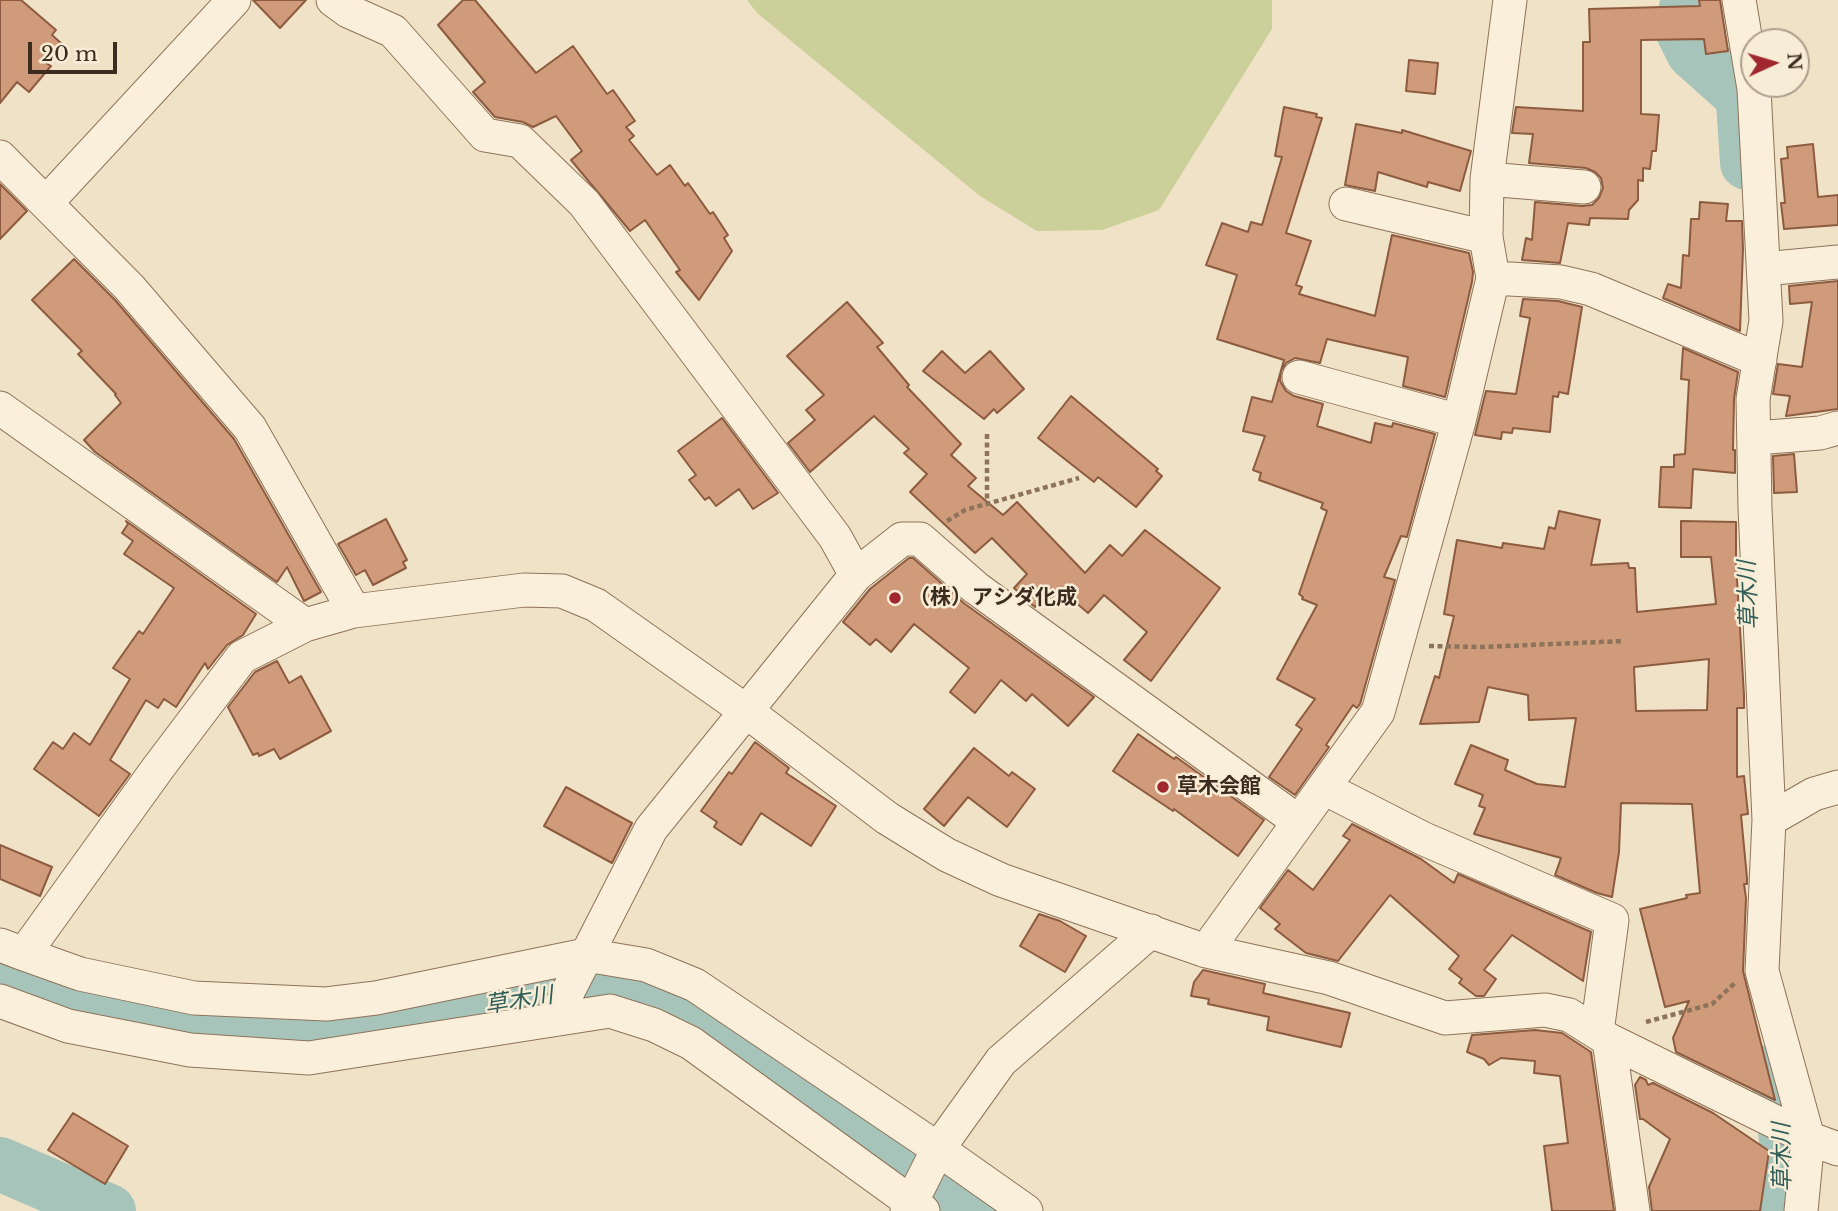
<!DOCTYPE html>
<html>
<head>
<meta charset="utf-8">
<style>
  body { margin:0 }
  #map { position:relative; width:1838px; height:1211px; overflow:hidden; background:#f0e2c6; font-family:"Libre Baskerville",serif }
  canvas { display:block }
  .north { position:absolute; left:1740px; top:28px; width:70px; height:70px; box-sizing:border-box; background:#f7ecd6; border:2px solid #ac9f8d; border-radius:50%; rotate:86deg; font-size:19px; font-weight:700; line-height:28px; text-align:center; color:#3c2c1f }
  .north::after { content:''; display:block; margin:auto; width:24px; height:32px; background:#9f272d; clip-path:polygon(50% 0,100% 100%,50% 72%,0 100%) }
  .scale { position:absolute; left:28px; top:42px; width:89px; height:32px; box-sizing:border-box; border:4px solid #3c2c1f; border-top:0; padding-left:9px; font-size:21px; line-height:24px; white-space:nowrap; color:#3c2c1f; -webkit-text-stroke:5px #f7ecd6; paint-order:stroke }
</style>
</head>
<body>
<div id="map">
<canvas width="1838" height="1211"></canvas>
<div class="north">N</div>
<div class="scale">20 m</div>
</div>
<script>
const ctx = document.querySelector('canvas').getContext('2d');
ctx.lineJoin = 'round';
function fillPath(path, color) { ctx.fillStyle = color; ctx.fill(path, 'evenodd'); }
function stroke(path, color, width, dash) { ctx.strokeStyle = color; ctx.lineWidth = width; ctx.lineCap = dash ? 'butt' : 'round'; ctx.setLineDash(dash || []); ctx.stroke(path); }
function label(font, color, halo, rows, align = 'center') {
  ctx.font = font + ' "Libre Baskerville","Noto Sans JP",serif'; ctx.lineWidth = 5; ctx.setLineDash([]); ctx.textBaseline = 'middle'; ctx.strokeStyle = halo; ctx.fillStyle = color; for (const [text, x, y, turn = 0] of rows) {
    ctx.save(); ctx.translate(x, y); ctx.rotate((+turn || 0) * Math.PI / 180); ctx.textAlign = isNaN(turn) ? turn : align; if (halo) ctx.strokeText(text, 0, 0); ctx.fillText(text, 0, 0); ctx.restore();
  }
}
fillPath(new Path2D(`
  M 747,0 L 1272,0 L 1272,29 L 1159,210 L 1102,230 L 1037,231 L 980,196 L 757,13 Z`), '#cbcf99');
stroke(new Path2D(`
  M 1688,0 L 1681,28 L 1693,52 L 1739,93 L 1743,102 L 1747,163
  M 0,977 L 124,1014 L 218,1025 L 321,1031 L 601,989 L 650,1000 L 711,1029 L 982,1211
  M 1775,1070 C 1786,1115 1790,1165 1783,1211
  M 0,1164 L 109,1211`), '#a7c4ba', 54);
const building = new Path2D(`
  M 0,0 L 21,0 L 56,30 L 52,35 L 62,44 L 46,63 L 51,66 L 29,92 L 17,82 L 0,103 Z
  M 253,0 L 306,0 L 280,28 Z
  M 463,0 L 475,0 L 536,73 L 573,46 L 607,94 L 613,90 L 635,121 L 626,127 L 634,136 L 629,140 L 657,175 L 670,165 L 685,186 L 688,183 L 710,214 L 713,212 L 728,235 L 724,238 L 732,251 L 699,300 L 676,272 L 680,270 L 645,220 L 630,231 L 571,160 L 582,151 L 556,116 L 533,127 L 523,122 L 495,117 L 473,92 L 485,82 L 438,25 Z
  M 1699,0 L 1720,0 L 1728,51 L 1706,54 L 1704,39 L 1641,40 L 1641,114 L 1659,115 L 1656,151 L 1652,151 L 1650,169 L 1643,168 L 1643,181 L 1638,180 L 1638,200 L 1629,210 L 1628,219 L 1590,218 L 1589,225 L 1568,223 L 1560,263 L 1522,260 L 1526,238 L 1532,240 L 1535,202 L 1582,206 L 1592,205 L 1599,198 L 1603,188 L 1601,178 L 1595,172 L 1586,168 L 1529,163 L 1533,134 L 1512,133 L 1516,107 L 1583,111 L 1583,42 L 1590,42 L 1589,9 L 1700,6 Z
  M 1409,60 L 1438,63 L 1435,94 L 1406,91 Z
  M 1284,107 L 1317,114 L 1316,117 L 1322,118 L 1286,233 L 1311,241 L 1296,285 L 1302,287 L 1299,294 L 1375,316 L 1392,235 L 1469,253 L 1473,272 L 1472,282 L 1445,397 L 1403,386 L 1408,357 L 1327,339 L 1320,363 L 1295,358 L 1286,363 L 1281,371 L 1280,381 L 1286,391 L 1294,396 L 1323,404 L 1317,426 L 1371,443 L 1375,423 L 1392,427 L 1393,423 L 1435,434 L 1407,537 L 1401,536 L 1384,577 L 1395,580 L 1360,704 L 1357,708 L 1353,705 L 1326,745 L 1329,747 L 1295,795 L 1269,777 L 1302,729 L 1296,725 L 1315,699 L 1277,679 L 1317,605 L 1302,599 L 1303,597 L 1299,594 L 1327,511 L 1321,508 L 1323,503 L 1259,480 L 1261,473 L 1253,470 L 1265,436 L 1243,431 L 1252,397 L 1272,402 L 1284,360 L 1217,339 L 1237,275 L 1206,265 L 1222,223 L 1248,232 L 1251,222 L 1262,225 L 1282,157 L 1275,156 Z
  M 1356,124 L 1402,133 L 1402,130 L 1471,151 L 1460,191 L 1428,182 L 1427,187 L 1378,172 L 1375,191 L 1345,185 Z
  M 1813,144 L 1818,197 L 1838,195 L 1838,225 L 1784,229 L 1781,203 L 1785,203 L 1781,159 L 1788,158 L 1787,147 Z
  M 0,184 L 27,211 L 0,239 Z
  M 1700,202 L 1728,204 L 1726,221 L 1742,221 L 1743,249 L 1740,331 L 1663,298 L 1668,284 L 1681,288 L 1683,255 L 1689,256 L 1691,219 L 1699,219 Z
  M 74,259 L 115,300 L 234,439 L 321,592 L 304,601 L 287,567 L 277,582 L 95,452 L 84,440 L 121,403 L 115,395 L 116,394 L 78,354 L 82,351 L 32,300 Z
  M 1838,281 L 1838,409 L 1786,416 L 1790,396 L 1773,394 L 1778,364 L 1802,367 L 1812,302 L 1790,304 L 1789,286 Z
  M 1523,299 L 1558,301 L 1582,307 L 1568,394 L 1559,392 L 1558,397 L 1553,396 L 1550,432 L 1513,428 L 1512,433 L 1502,432 L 1501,439 L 1475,435 L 1486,391 L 1516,394 L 1530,318 L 1520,316 Z
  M 847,302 L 883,343 L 877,347 L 909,385 L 907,387 L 961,444 L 951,455 L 976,478 L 968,486 L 1003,515 L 1017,502 L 1085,573 L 1110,545 L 1122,556 L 1145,530 L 1220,588 L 1151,681 L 1124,660 L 1147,632 L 1104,595 L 1088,613 L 1060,589 L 1051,598 L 1047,594 L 1035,607 L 1030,603 L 1014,588 L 1027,574 L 992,538 L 975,553 L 910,492 L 927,474 L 904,453 L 909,449 L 874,416 L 810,472 L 788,443 L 815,420 L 806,410 L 824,395 L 787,356 Z
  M 1683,348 L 1738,372 L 1734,399 L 1733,450 L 1735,450 L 1735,473 L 1693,469 L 1691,508 L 1659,507 L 1661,467 L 1674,467 L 1674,455 L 1685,454 L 1689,380 L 1681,379 Z
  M 942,351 L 965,373 L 990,351 L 1024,389 L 997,413 L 994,409 L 984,419 L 923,371 Z
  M 1071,396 L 1158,469 L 1156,471 L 1162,476 L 1136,507 L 1098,477 L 1094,482 L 1038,438 Z
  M 722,418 L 778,493 L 753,509 L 739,489 L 716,506 L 709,497 L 705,500 L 689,480 L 696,475 L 678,451 Z
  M 1794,454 L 1797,492 L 1774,493 L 1773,456 Z
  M 1559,511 L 1600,520 L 1591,565 L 1628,563 L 1629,568 L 1635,568 L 1637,612 L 1716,604 L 1711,557 L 1681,557 L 1681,521 L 1736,522 L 1736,563 L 1744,695 L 1744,708 L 1737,708 L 1737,777 L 1744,776 L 1748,814 L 1741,815 L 1747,878 L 1747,884 L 1744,884 L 1746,898 L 1743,971 L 1775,1100 L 1676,1052 L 1673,1038 L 1689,1001 L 1665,1007 L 1640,909 L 1687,898 L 1686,895 L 1700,893 L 1692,804 L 1621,803 L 1619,852 L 1612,897 L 1597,893 L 1555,875 L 1561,858 L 1474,834 L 1485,808 L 1479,806 L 1483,795 L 1455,784 L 1471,745 L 1508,760 L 1505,770 L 1537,784 L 1565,787 L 1576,718 L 1529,720 L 1528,695 L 1488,687 L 1479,722 L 1420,724 L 1435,676 L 1439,678 L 1454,616 L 1444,614 L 1457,540 L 1502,548 L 1503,543 L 1544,549 L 1549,527 L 1555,529 ZM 1709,659 L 1707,710 L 1636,711 L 1634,667 Z
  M 386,519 L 407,560 L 403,562 L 406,568 L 373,585 L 365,570 L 356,575 L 338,544 Z
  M 126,521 L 256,614 L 243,635 L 227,645 L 208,669 L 205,663 L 176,707 L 164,699 L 158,708 L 146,700 L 110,760 L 130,774 L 99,816 L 34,769 L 53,742 L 63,749 L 74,733 L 90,745 L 130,679 L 113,668 L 139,631 L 143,634 L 174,588 L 124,554 L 133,541 L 122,533 L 128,524 Z
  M 909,558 L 913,558 L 965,604 L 1094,697 L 1068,726 L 1032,694 L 1026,701 L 1001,680 L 975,713 L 950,692 L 969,668 L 914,624 L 891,652 L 876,639 L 870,645 L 843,622 L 870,589 Z
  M 277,661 L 289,683 L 301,676 L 331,731 L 280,759 L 274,749 L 259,756 L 258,753 L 253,755 L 228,707 L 255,672 Z
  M 1138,734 L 1174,759 L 1176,757 L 1264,820 L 1238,856 L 1174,809 L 1173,811 L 1113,771 Z
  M 755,742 L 789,768 L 786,773 L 836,806 L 811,846 L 761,813 L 741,845 L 714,827 L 717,822 L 701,811 L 729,772 L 732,774 Z
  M 974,748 L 1009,776 L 1012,772 L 1035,789 L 1007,827 L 968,797 L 944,826 L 924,809 Z
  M 566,787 L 632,823 L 612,863 L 544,826 Z
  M 1352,824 L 1421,859 L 1454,883 L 1458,874 L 1591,932 L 1583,981 L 1512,935 L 1484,970 L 1496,979 L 1484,996 L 1476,996 L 1459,983 L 1462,979 L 1449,969 L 1459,956 L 1390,895 L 1338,961 L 1306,953 L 1275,929 L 1280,924 L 1260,908 L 1288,870 L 1313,890 L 1350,840 L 1343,836 Z
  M 0,845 L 52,867 L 40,896 L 0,879 Z
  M 1039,914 L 1060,921 L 1086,936 L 1065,972 L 1020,946 Z
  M 1203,970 L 1265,984 L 1263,993 L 1350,1013 L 1341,1047 L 1267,1030 L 1269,1017 L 1208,1004 L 1209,999 L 1191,996 L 1194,982 Z
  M 1535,1030 L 1562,1033 L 1591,1052 L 1614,1211 L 1552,1211 L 1544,1146 L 1568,1143 L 1560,1076 L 1534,1073 L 1535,1061 L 1501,1058 L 1489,1065 L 1484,1059 L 1467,1052 L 1472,1035 Z
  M 1640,1077 L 1646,1080 L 1648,1085 L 1653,1083 L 1713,1113 L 1769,1151 L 1760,1211 L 1652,1211 L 1649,1187 L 1670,1139 L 1643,1119 L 1640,1119 L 1635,1085 Z
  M 73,1113 L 128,1146 L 105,1184 L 48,1150 Z`);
fillPath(building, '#d09b7a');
stroke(building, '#8d5b3f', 2);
const minor = new Path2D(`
  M 333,0 L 348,11 L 393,31 L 485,135 L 520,141 L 584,203 L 835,537 L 856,575
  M 1739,0 L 1754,89 L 1766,321 L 1753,399 L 1755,508 L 1769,820 L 1762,971 L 1808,1138 L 1801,1211
  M 0,157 L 129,287 L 250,428 L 354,611
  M 1487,179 L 1584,187
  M 46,203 L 234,0
  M 1346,204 L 1486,237
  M 1764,269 L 1838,262
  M 1493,278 L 1561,282 L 1591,289 L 1760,360
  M 1299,377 L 1459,421
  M 0,408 L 305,625
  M 1755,438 L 1820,433 L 1838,428
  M 1324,788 L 1424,839 L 1612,920 L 1597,1032
  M 1769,820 L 1814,794 L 1838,787
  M 0,945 L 24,954 L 158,768 L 242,657 L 305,625 L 354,611 L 524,590 L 562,591 L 596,605 L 746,711 L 887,818 L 947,855 L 1001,880 L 1206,951 L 1329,978 L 1445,1018 L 1545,1010 L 1569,1015 L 1609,1040 L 1808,1138 L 1838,1149
  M 1206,951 L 1378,712 L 1459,421 L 1493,278 L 1486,237 L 1487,179 L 1510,0
  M 24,954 L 80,974 L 194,998 L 326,1004 L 376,998 L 586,955 L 646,965 L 695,985 L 938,1149 L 1026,1211
  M 0,1001 L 68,1026 L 190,1050 L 309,1058 L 610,1011 L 654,1025 L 691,1043 L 923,1211
  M 554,1019 L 651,829 L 856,575 L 902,539 L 920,539 L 976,588 L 1299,822
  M 1609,1040 L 1633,1211
  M 907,1211 L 938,1149 L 1001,1061 L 1151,931`);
stroke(minor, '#8d735a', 35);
stroke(new Path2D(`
  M 987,434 L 987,503
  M 947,521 L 965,510 L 1079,478
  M 1429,646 L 1482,647 L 1624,641
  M 1646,1022 L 1712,1004 L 1735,983`), '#8d735a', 4.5, [5, 3.5]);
stroke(minor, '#faefda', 33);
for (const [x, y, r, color] of [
  [895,598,7,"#9f272d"],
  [1163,787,7,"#9f272d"]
]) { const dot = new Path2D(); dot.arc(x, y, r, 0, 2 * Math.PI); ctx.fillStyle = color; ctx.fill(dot); stroke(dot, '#f7ecd6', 2.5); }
label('bold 21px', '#3c2c1f', '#f7ecd6', [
  ["（株）アシダ化成",909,598],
  ["草木会館",1177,787]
], 'left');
label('italic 23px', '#2e5d58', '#f7ecd6', [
  ["草木川",1749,595,-92],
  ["草木川",519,1001,-9],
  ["草木川",1783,1157,-91]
]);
</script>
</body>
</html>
